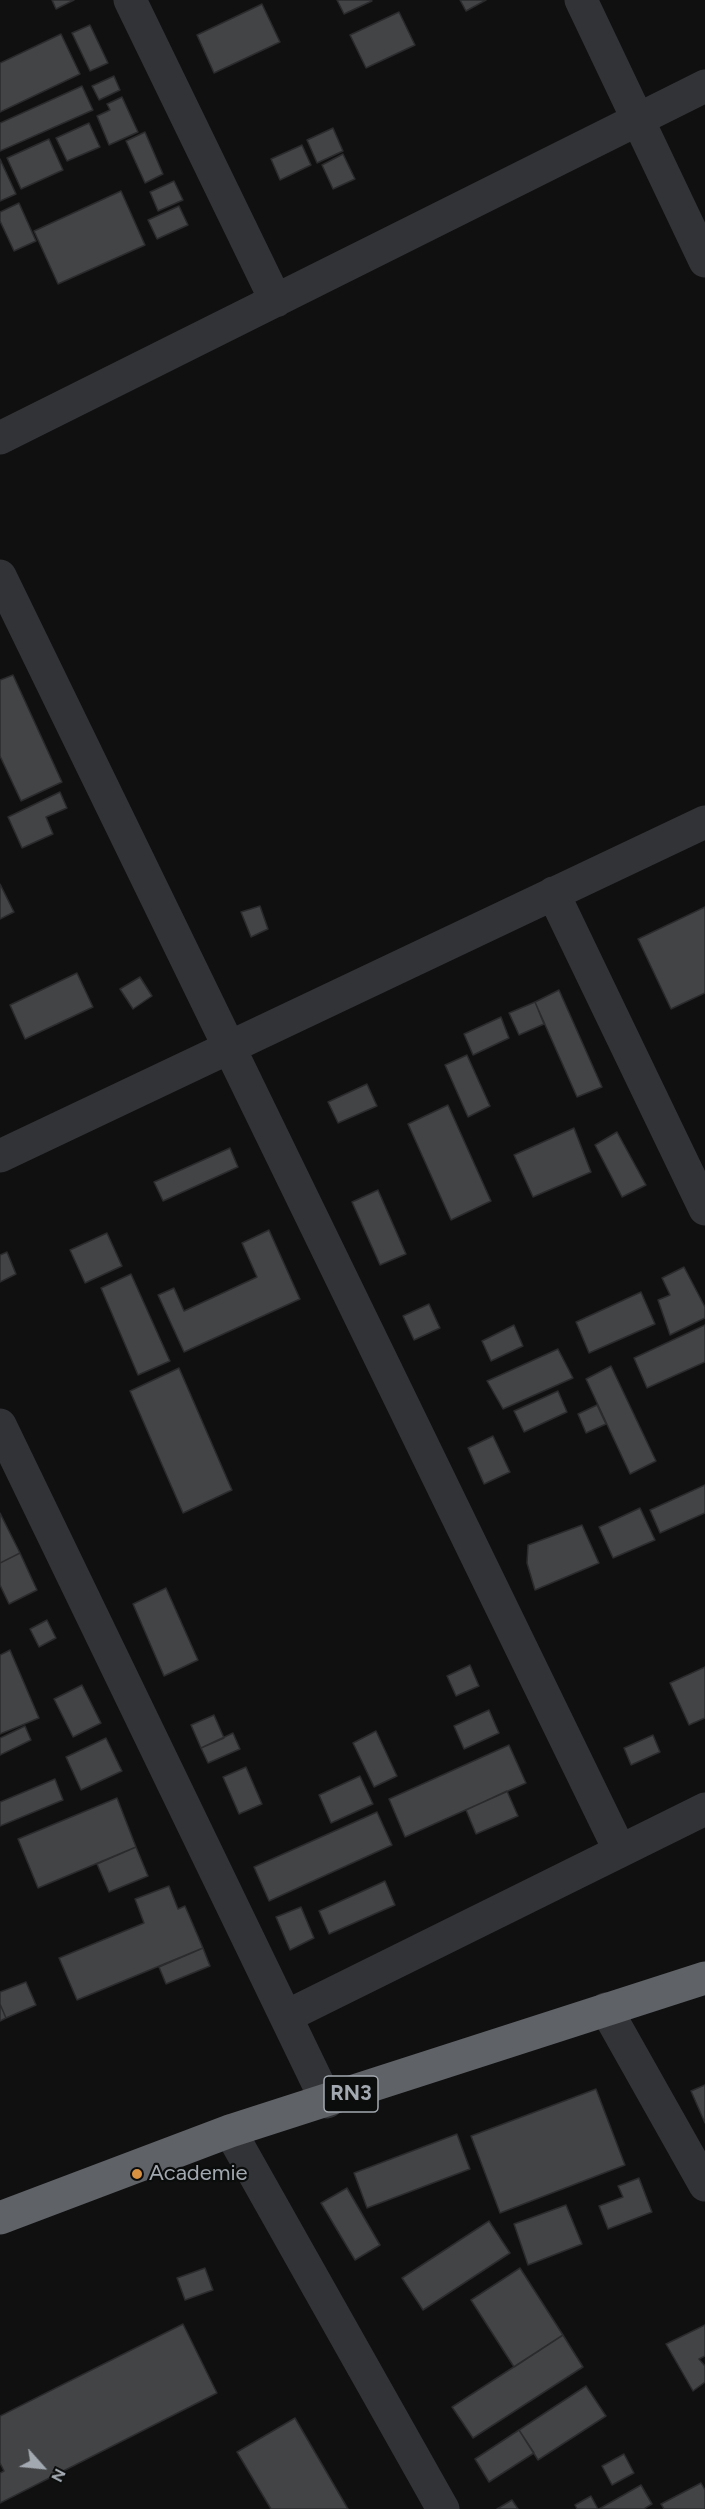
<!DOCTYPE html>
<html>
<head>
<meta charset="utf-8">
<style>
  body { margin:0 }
  #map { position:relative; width:705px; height:2509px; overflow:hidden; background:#101011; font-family:Figtree,sans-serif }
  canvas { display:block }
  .north { position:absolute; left:12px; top:2437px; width:60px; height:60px; -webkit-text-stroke:4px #0b0c0c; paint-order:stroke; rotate:117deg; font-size:16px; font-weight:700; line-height:24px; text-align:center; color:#a3a9b0 }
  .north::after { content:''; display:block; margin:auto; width:21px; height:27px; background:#a3a9b0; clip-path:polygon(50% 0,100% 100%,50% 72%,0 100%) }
</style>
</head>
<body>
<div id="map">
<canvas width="705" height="2509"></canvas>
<div class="north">N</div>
</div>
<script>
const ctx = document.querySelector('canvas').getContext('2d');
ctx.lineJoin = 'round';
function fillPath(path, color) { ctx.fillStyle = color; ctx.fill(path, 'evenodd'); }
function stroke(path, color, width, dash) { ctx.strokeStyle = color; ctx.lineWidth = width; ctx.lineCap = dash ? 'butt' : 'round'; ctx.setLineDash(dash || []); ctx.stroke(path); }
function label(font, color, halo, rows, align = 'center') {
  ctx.font = font + ' Figtree,sans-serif'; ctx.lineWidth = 4.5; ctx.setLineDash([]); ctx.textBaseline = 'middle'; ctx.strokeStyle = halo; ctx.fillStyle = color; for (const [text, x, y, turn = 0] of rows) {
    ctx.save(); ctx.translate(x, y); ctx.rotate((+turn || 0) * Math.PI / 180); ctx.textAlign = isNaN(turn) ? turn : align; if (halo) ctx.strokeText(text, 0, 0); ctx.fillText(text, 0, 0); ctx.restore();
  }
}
const building = new Path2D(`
  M 52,0 L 74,0 L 56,9 Z
  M 337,0 L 371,0 L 372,1 L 344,14 Z
  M 460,0 L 486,0 L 466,11 Z
  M 262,4 L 280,42 L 214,73 L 197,35 Z
  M 399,12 L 415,45 L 366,68 L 350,35 Z
  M 90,25 L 108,63 L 90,71 L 72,33 Z
  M 61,34 L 80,74 L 0,112 L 0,63 Z
  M 114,76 L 120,90 L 99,100 L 92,86 Z
  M 82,86 L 93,110 L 0,151 L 0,123 Z
  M 122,97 L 138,132 L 109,145 L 97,116 L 110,110 L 107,104 Z
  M 89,123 L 100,147 L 67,161 L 56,138 Z
  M 333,128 L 343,151 L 317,163 L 307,140 Z
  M 145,132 L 163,174 L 145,183 L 126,141 Z
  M 49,139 L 63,170 L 21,189 L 7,158 Z
  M 302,145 L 311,165 L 280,180 L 271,159 Z
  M 343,154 L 355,179 L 333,189 L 322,165 Z
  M 0,159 L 16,194 L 0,201 Z
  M 174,181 L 183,200 L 158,211 L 150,192 Z
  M 121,191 L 145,245 L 58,284 L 34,231 Z
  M 19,203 L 36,241 L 14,251 L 0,221 L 0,212 Z
  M 179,206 L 188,225 L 157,239 L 148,220 Z
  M 13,675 L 62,782 L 21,801 L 0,756 L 0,680 Z
  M 60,792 L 67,808 L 46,817 L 53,834 L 22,848 L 8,817 Z
  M 0,884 L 14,912 L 0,919 Z
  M 260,906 L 268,929 L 251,937 L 241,912 Z
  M 705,907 L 705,993 L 671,1009 L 638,939 Z
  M 77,973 L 93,1007 L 25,1039 L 10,1005 Z
  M 140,977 L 152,996 L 133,1009 L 120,989 Z
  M 559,990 L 602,1087 L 577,1097 L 535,1002 Z
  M 535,1002 L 544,1024 L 519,1035 L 509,1013 Z
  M 501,1017 L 509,1038 L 473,1055 L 464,1034 Z
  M 467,1055 L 490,1106 L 468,1117 L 445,1065 Z
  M 367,1084 L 377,1106 L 338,1123 L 328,1102 Z
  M 448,1105 L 491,1201 L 451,1220 L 408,1124 Z
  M 574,1128 L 591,1172 L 533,1197 L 514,1155 Z
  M 617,1132 L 646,1185 L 622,1197 L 595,1145 Z
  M 230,1148 L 238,1167 L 163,1201 L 154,1182 Z
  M 378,1190 L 406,1254 L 380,1265 L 352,1202 Z
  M 269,1230 L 300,1299 L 184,1352 L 158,1295 L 174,1288 L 184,1311 L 257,1277 L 242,1243 Z
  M 107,1233 L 122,1266 L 85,1283 L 70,1250 Z
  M 7,1252 L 16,1274 L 0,1282 L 0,1255 Z
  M 684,1267 L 705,1307 L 705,1318 L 670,1335 L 658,1300 L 670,1295 L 662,1278 Z
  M 131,1274 L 170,1361 L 138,1375 L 101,1288 Z
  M 641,1292 L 655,1324 L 589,1353 L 576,1322 Z
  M 429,1304 L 440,1328 L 414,1340 L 403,1316 Z
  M 514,1325 L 523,1346 L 491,1361 L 482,1341 Z
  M 705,1325 L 705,1362 L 647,1388 L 634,1358 Z
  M 558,1349 L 573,1378 L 503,1409 L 487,1381 Z
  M 611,1366 L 656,1461 L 630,1474 L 586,1379 Z
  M 179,1368 L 232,1490 L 183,1513 L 130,1391 Z
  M 558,1391 L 567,1412 L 524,1432 L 514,1411 Z
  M 597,1405 L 606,1424 L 586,1433 L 578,1414 Z
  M 493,1436 L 510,1472 L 484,1484 L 468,1448 Z
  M 705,1485 L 705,1513 L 660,1533 L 650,1510 Z
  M 640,1508 L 655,1540 L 613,1558 L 599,1527 Z
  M 0,1513 L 20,1553 L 0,1563 Z
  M 582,1525 L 599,1563 L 535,1590 L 527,1563 L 528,1545 Z
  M 20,1553 L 37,1590 L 9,1604 L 0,1585 L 0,1563 Z
  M 166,1588 L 198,1660 L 164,1676 L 133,1604 Z
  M 47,1620 L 56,1638 L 39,1647 L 30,1629 Z
  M 10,1650 L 39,1718 L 0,1734 L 0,1655 Z
  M 470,1665 L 479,1686 L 456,1696 L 447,1676 Z
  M 705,1667 L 705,1718 L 689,1725 L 670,1683 Z
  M 82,1685 L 101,1723 L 73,1737 L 54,1699 Z
  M 489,1710 L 499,1733 L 464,1749 L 454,1726 Z
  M 214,1715 L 224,1738 L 201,1748 L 191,1725 Z
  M 25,1726 L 31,1740 L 0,1755 L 0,1738 Z
  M 376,1731 L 397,1776 L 374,1787 L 353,1743 Z
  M 233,1733 L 240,1749 L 208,1763 L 201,1748 Z
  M 653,1735 L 660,1752 L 631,1765 L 624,1748 Z
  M 106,1738 L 122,1771 L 81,1790 L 66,1757 Z
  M 509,1745 L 526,1783 L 405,1837 L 389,1799 Z
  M 246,1767 L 262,1804 L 239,1814 L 223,1777 Z
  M 360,1776 L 373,1804 L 331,1823 L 319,1795 Z
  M 55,1779 L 63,1800 L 0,1826 L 0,1802 Z
  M 507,1791 L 518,1816 L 476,1834 L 466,1810 Z
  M 117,1798 L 136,1847 L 38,1888 L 18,1839 Z
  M 377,1812 L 392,1845 L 269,1901 L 254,1867 Z
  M 136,1847 L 148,1876 L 109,1892 L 97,1864 Z
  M 385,1881 L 395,1905 L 329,1934 L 319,1911 Z
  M 169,1886 L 178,1909 L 185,1906 L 203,1948 L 77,2000 L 59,1958 L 144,1923 L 135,1899 Z
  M 301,1907 L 314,1938 L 290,1950 L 276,1917 Z
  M 203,1948 L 210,1966 L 166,1984 L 159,1967 Z
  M 26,1982 L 36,2005 L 6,2018 L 0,2004 L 0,1992 Z
  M 0,2004 L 6,2018 L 0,2021 Z
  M 705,2085 L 705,2123 L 691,2091 Z
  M 596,2089 L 625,2165 L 500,2213 L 471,2136 Z
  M 457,2134 L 470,2169 L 367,2208 L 354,2173 Z
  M 639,2178 L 652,2212 L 608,2229 L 599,2206 L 623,2197 L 618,2186 Z
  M 347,2188 L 380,2245 L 355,2260 L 321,2203 Z
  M 566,2205 L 582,2244 L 528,2265 L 514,2224 Z
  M 489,2221 L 510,2253 L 423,2310 L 402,2278 Z
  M 205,2268 L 213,2290 L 185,2300 L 177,2278 Z
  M 520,2268 L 563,2335 L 514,2367 L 471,2300 Z
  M 183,2324 L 217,2393 L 0,2503 L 0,2473 L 4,2471 L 0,2463 L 0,2416 Z
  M 705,2325 L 705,2356 L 699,2359 L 705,2366 L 705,2382 L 693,2391 L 666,2344 Z
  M 563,2335 L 583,2367 L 473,2438 L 452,2407 Z
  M 586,2386 L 606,2416 L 538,2460 L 519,2430 Z
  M 295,2418 L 348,2509 L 271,2509 L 237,2452 Z
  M 519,2430 L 534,2453 L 489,2482 L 475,2459 Z
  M 624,2454 L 634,2473 L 612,2485 L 602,2466 Z
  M 701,2483 L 705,2490 L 705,2509 L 664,2509 L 661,2504 Z
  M 641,2485 L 652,2504 L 644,2509 L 599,2509 Z
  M 591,2496 L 598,2509 L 577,2509 L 575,2505 Z
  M 512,2500 L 518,2509 L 497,2509 Z`);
fillPath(building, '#424446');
stroke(building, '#2b2b2d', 1.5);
stroke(new Path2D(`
  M 130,0 L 276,301
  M 581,0 L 705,261
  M 0,438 L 705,86
  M 0,576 L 620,1851
  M 553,893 L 705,1209
  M 0,1156 L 705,822
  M 0,1425 L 327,2102
  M 606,2009 L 705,2185
  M 287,2016 L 705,1809
  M 230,2131 L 443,2509`), '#323336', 33);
stroke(new Path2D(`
  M 0,2218 L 230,2131 L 705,1978`), '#5f6266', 33);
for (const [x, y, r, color] of [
  [137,2174,6,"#d89141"]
]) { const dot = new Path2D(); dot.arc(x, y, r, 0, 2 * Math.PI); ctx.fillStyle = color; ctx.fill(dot); stroke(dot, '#0b0c0c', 2); }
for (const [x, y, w] of [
  [351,2094,54]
]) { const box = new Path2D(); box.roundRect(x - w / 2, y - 18, w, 36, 4.5); ctx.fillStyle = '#0b0c0c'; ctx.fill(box); stroke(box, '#a3a9b0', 1.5); }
label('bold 21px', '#a3a9b0', null, [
  ["RN3",351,2094]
]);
label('22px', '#a3a9b0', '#0b0c0c', [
  ["Academie",149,2174]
], 'left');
</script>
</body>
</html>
